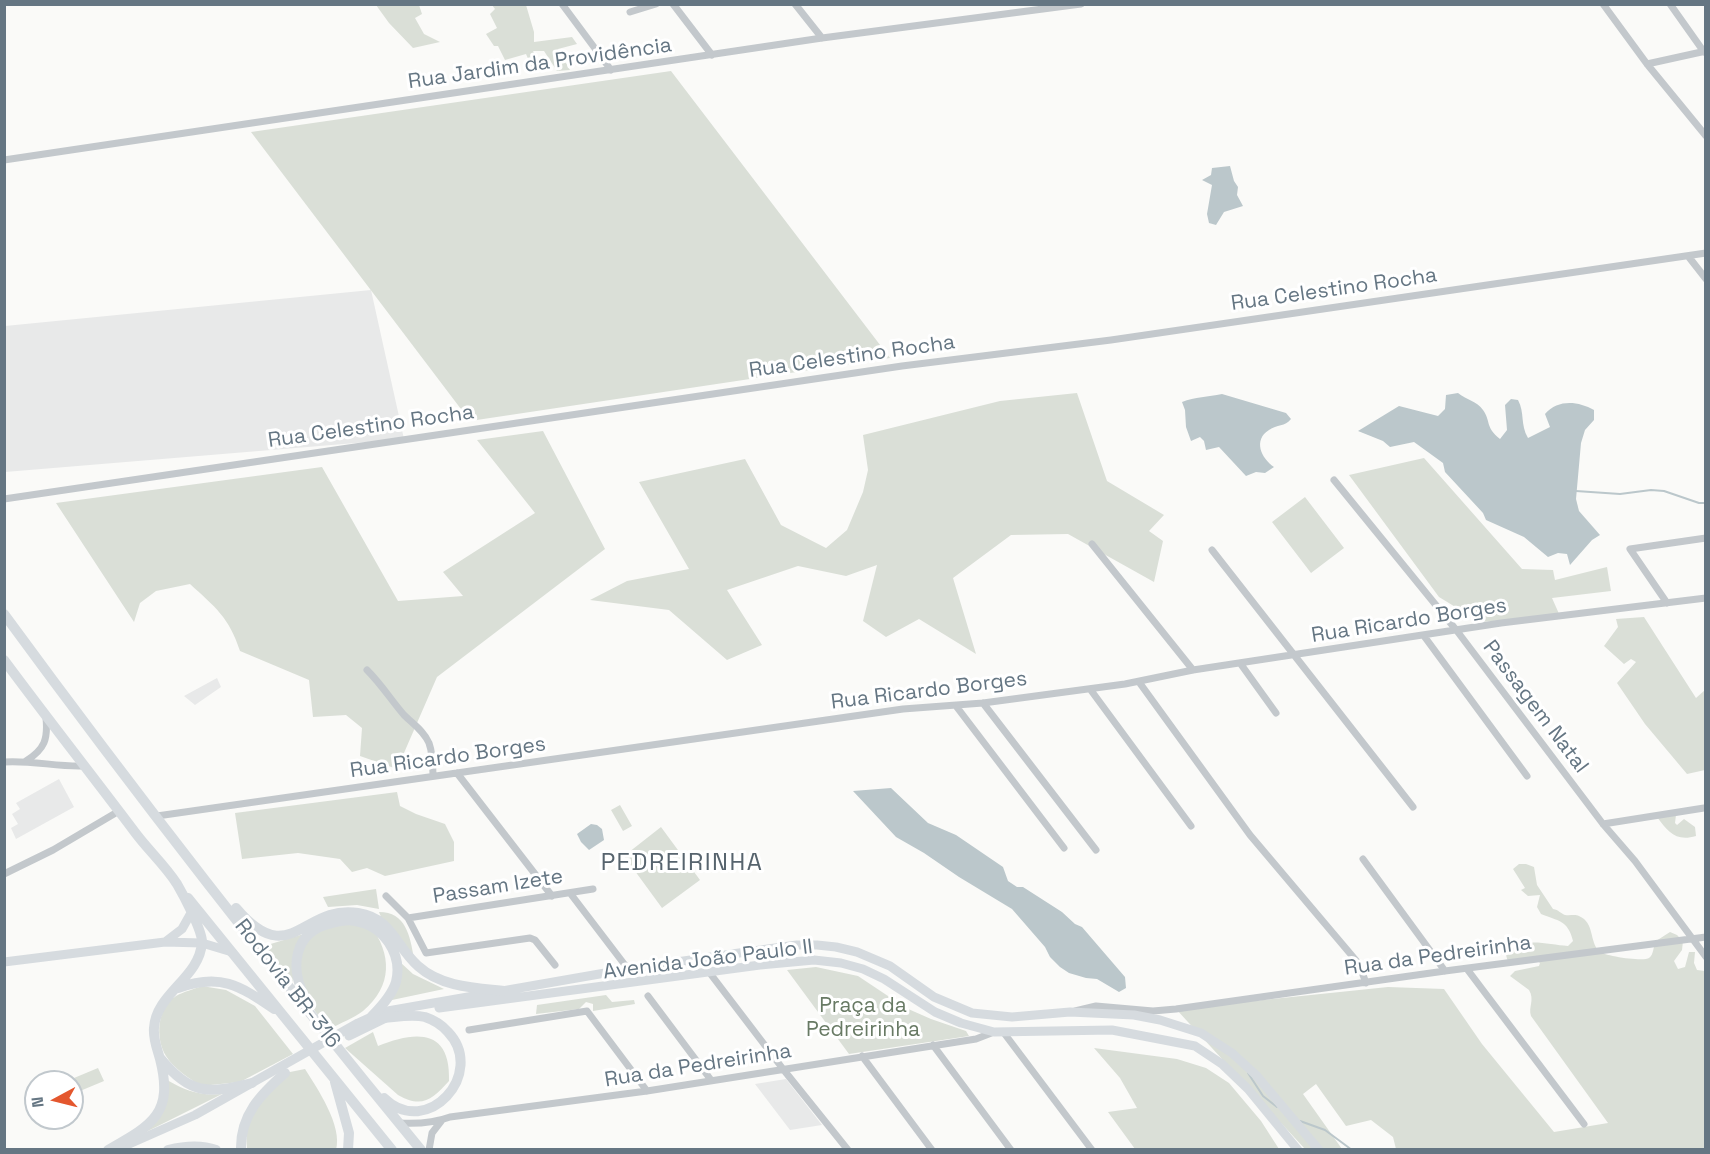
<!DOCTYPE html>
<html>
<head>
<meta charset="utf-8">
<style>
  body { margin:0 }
  #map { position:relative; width:1710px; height:1154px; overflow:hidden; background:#fafaf8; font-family:"Space Grotesk",sans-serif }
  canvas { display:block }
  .frame { position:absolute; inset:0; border:6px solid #657683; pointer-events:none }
  .north { position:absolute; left:24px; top:1070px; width:60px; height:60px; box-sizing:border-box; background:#fff; border:2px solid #c1c8cd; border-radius:50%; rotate:263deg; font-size:16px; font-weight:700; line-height:24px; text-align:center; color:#657683 }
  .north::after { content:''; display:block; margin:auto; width:21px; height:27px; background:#e4572e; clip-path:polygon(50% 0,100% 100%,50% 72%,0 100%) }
</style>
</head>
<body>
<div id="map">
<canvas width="1710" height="1154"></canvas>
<div class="frame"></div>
<div class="north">N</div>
</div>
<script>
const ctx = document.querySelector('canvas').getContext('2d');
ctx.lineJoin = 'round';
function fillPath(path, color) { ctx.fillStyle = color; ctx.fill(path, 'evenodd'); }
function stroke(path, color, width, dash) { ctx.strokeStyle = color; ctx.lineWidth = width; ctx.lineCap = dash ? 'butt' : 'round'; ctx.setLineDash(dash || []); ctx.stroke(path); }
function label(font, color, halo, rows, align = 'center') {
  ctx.font = font + ' "Space Grotesk",sans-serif'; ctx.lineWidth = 6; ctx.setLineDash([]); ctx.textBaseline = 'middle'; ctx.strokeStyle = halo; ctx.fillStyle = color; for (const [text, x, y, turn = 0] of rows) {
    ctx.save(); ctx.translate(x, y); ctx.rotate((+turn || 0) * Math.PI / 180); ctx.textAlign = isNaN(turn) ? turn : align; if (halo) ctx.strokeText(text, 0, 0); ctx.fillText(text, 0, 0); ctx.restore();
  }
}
fillPath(new Path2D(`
  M 371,290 L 404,439 L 5,472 L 5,326 Z
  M 217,678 L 221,687 L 195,705 L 184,696 Z
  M 59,779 L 74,807 L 16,839 L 11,828 L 18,824 L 12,814 L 20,809 L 16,803 Z
  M 786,1079 L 822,1125 L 790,1130 L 755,1084 Z`), '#e8e9e9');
fillPath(new Path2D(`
  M 376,5 L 419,5 L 422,14 L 415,18 L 424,34 L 440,42 L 413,48 L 389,23 Z
  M 492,5 L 526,5 L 534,32 L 534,42 L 572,37 L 577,44 L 558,49 L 570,70 L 557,71 L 544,51 L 533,51 L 544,71 L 534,72 L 526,54 L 505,60 L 498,46 L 494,46 L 486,34 L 497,28 L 490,14 L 495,9 Z
  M 671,71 L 890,358 L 470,421 L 251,132 Z
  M 1077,393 L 1107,481 L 1164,515 L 1149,531 L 1163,541 L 1154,582 L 1068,534 L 1011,535 L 953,578 L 976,654 L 919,619 L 886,637 L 863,621 L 877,565 L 846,576 L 798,566 L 727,590 L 762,645 L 727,660 L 669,610 L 590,600 L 627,581 L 689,569 L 639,482 L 745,459 L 781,525 L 826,548 L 847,530 L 863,492 L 868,470 L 863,435 L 1000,401 Z
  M 543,431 L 605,549 L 437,677 L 397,769 L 360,756 L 362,728 L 346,715 L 313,717 L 309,680 L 240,651 C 229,617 215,607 190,584 L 156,591 L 140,603 L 134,622 L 56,503 L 322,467 L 398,601 L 463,596 L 443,572 L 535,513 L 477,440 Z
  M 1424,458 L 1522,569 L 1553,570 L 1555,580 L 1607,567 L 1611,591 L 1552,598 L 1560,616 L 1480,622 L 1439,597 L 1349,475 Z
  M 1305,497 L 1344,548 L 1311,573 L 1272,522 Z
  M 1644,617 L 1696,698 L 1705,690 L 1705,770 L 1687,774 L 1645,724 L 1617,683 L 1636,662 L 1631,659 L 1624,664 L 1604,646 L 1618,627 L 1616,619 Z
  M 397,792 L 400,806 L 416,814 L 445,824 L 454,842 L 454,861 L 385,876 L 367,868 L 352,872 L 340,859 L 298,853 L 242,859 L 235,813 Z
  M 620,805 L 632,826 L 623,831 L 611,810 Z
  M 1676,815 L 1675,823 L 1677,825 L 1684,819 L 1695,827 L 1696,836 C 1676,842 1668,832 1657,817 Z
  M 661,827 L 700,880 L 662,908 L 624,856 Z
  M 1519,864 L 1526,864 L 1534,867 L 1537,885 L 1553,909 C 1559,910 1560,913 1565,915 C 1570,916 1575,914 1579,916 C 1595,923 1589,941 1599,951 C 1603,956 1644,962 1649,958 C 1654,955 1653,946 1656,941 L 1670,932 L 1677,935 L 1683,941 L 1682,950 L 1674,961 L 1678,969 L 1685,967 L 1689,952 L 1695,952 L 1694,963 L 1697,970 L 1705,971 L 1705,1149 L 1396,1149 L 1393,1137 L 1371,1120 L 1346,1126 L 1316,1084 L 1303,1094 L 1342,1149 L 1305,1149 L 1176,1009 L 1388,987 L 1444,989 L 1482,1044 L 1554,1132 L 1608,1123 L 1531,1016 C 1528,1007 1535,1000 1529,990 L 1510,976 L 1515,971 L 1539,966 L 1540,963 L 1537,960 L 1508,962 L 1506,955 C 1520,935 1547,945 1568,946 L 1573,941 C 1568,920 1558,921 1541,914 L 1537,907 L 1540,895 L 1528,896 L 1521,890 L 1525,888 L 1513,869 Z
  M 376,889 L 379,909 L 357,905 L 328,907 L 323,897 Z
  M 379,912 C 406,912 410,936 414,958 L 381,917 Z
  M 334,925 L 370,925 C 392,954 393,986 363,1011 C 354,1018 340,1023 330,1029 C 307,1007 285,962 313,935 C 318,931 328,928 334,925 Z
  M 307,933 L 294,979 L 292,982 L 264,946 Z
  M 400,962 L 413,974 L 444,989 L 392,1000 Z
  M 816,967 L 858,976 L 906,1008 L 931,1019 L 966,1031 L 969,1036 L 849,1054 L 787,970 Z
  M 202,986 L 226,990 L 255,1006 L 293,1054 L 240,1082 L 201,1086 C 189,1078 174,1069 166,1056 C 155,1038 157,1008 176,996 C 183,992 194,989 202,986 Z
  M 606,995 L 612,1002 L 634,1000 L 635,1004 L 593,1011 L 593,1004 L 586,1002 L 579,1009 L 536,1014 L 537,1005 Z
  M 373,1032 L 378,1046 C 415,1031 451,1028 449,1081 C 433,1099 422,1109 398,1095 L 345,1048 Z
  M 1094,1048 L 1177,1059 L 1206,1068 L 1229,1083 L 1261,1121 L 1279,1149 L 1135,1149 L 1108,1112 L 1137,1108 L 1120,1078 Z
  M 98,1068 L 104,1081 L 80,1091 L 74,1078 Z
  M 305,1069 C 317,1088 343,1126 336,1150 L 247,1149 L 246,1129 L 256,1109 L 285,1073 Z
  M 167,1080 C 186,1091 200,1096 222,1094 L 142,1134 L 164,1107 Z`), '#dadfd7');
fillPath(new Path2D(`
  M 1230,166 L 1234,181 L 1238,187 L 1237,195 L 1243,206 L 1224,212 L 1216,225 L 1209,223 L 1207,214 L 1212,185 L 1202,180 L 1211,175 L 1212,168 Z
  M 1458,393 C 1466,400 1477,401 1483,410 C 1491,421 1485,427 1500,439 L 1507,430 L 1505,405 L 1511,399 L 1518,400 C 1525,413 1520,424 1528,438 L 1550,427 L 1545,414 C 1558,399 1578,401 1594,410 L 1594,420 L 1585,430 L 1581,443 L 1576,499 L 1579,511 L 1600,535 L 1592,540 L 1570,565 L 1567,554 L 1558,553 L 1548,557 L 1524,537 L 1486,520 L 1483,513 L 1445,472 L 1443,463 L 1414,442 L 1390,447 L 1383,441 L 1358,431 L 1399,406 L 1438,416 L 1445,409 L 1446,395 Z
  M 1222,394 L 1286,413 L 1291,419 C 1285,427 1277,424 1269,430 C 1253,440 1261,458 1274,467 L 1265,473 L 1256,472 L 1246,476 L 1219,447 L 1206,450 L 1204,441 L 1200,437 L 1191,441 L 1186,427 L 1185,410 L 1182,402 C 1195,397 1208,397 1222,394 Z
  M 891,788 L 928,823 L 956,835 L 1003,867 L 1008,881 L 1017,887 L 1023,887 L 1062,912 L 1075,924 L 1082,927 L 1125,977 L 1126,988 L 1119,992 L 1097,979 L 1086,978 L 1069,973 L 1060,967 L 1050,957 L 1045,947 L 1012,909 L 959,877 L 924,853 L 896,837 L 853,791 Z
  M 591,824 L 597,825 L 602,829 L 604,840 L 589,850 L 581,842 L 577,834 Z`), '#bbc7cb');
stroke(new Path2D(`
  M 1576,491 L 1620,494 L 1651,490 L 1664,491 L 1699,503 L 1705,503
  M 1248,1073 L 1263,1096 L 1277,1107
  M 1300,1121 L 1325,1130 L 1352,1150`), '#bbc7cb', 2);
stroke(new Path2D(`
  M 562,4 L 611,70
  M 673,4 L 712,55
  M 795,4 L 822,38
  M 1603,4 L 1647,64 L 1706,136
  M 1670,4 L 1704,52
  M 630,12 L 656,4
  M 1647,64 L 1706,51
  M 4,160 L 822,38 L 1081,4
  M 1688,256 L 1706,279
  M 1334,480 L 1457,631 L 1603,824 L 1635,861 L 1706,957
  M 4,499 L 902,366 L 1111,340 L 1706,253
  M 1092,544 L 1193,670
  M 1212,550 L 1413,807
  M 1667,603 L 1630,549 L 1706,538
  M 1424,636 L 1527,776
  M 1240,663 L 1276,713
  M 367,670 C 382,685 391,700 404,715 C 413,724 424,731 429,743 C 433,754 433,765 433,776
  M 1139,682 L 1250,835 L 1359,964 L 1366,983
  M 1090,689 L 1191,826
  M 983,703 L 1096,850
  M 956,706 L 1064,848
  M 26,761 C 45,749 48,739 46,718
  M 4,762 C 31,760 57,767 83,766
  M 457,773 L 552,896
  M 157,816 L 903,709 L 983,703 L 1125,684 L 1193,670 L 1501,623 L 1706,598
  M 1603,824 L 1704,808
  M 1363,859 L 1445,971
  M 4,874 L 53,850 L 119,811
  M 570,893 L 628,969
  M 386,896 L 408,918 L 426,953 L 530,938 L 535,940 L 555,965
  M 408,918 L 593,889
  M 1467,969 L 1584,1124
  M 709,972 L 783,1069 L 848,1150
  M 648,996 L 711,1080
  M 1075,1011 L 1096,1006 L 1153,1011 L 1176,1009 L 1445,971 L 1706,937
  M 469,1030 L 587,1011 L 647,1091
  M 1004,1033 L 1092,1150
  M 933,1045 L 1011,1150
  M 862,1056 L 932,1150
  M 399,1123 C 416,1124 434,1123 450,1117 L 647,1091 L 976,1039 L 994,1032
  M 429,1150 L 432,1133 L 442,1120`), '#c3c8cc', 7);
stroke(new Path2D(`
  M 165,942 L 182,929 L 191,913
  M 4,962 L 165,942 L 202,943 L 232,952
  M 439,1008 L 760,965 L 814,960 L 841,963 L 863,969 L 884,979 L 935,1012 L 961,1023 L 994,1032 L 1112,1030 L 1195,1046 L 1222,1064 L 1248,1089 L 1298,1150
  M 349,1036 L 390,1016
  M 118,1149 L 195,1115 L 358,1023 L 382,1012 L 628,969 L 746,952 L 797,945 L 817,945 L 836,947 L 857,952 L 890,966 L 934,997 L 972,1013 L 1012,1017 L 1070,1012 L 1134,1015 L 1160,1020 L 1201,1033 L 1232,1053 L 1256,1075 L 1319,1150`), '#d6dbdf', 9);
stroke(new Path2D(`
  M 4,614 C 138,797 277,975 421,1150
  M 4,660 C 47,718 91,774 134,831 C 147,849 165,865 177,884 C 184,896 202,930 202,942 C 200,978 156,993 154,1028 C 153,1039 157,1048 160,1059 C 174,1114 152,1125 108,1150
  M 188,898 L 392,1150
  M 236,908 C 290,972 303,904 358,913 C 392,918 396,947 418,966 C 441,987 475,988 504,991
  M 178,988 C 220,973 239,985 274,1009
  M 306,999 C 289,969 293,931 332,923 C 339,921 347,919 355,921 C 383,925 403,954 396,982 C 392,995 382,1006 372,1016
  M 384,1018 C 397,1017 412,1014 425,1017 C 434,1020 442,1025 448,1032 C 487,1073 427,1140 384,1098
  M 160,1058 C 191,1095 207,1094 252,1083
  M 335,1082 L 349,1133 L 348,1150
  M 168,1150 C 184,1146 200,1144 216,1150
  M 241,1150 C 240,1115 261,1094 285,1073`), '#d6dbdf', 10);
label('21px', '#657683', '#fff', [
  ["Rua Jardim da Providência",540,64,-8],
  ["Rua Celestino Rocha",1334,290,-8],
  ["Rua Celestino Rocha",852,357,-8],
  ["Rua Celestino Rocha",371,427,-8],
  ["Rua Ricardo Borges",1409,621,-9],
  ["Rua Ricardo Borges",929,691,-7],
  ["Passagem Natal",1535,707,53],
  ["Rua Ricardo Borges",448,758,-8],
  ["Passam Izete",498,887,-9],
  ["Rua da Pedreirinha",1438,956,-8],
  ["Avenida João Paulo II",708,960,-7],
  ["Rodovia BR-316",287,984,52],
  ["Rua da Pedreirinha",698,1066,-9]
]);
label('21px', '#687a64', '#fff', [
  ["Praça da",863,1006],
  ["Pedreirinha",863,1030]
]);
ctx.letterSpacing = '1.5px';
label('24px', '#57646e', '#fff', [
  ["PEDREIRINHA",682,863]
]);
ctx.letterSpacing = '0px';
</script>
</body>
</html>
